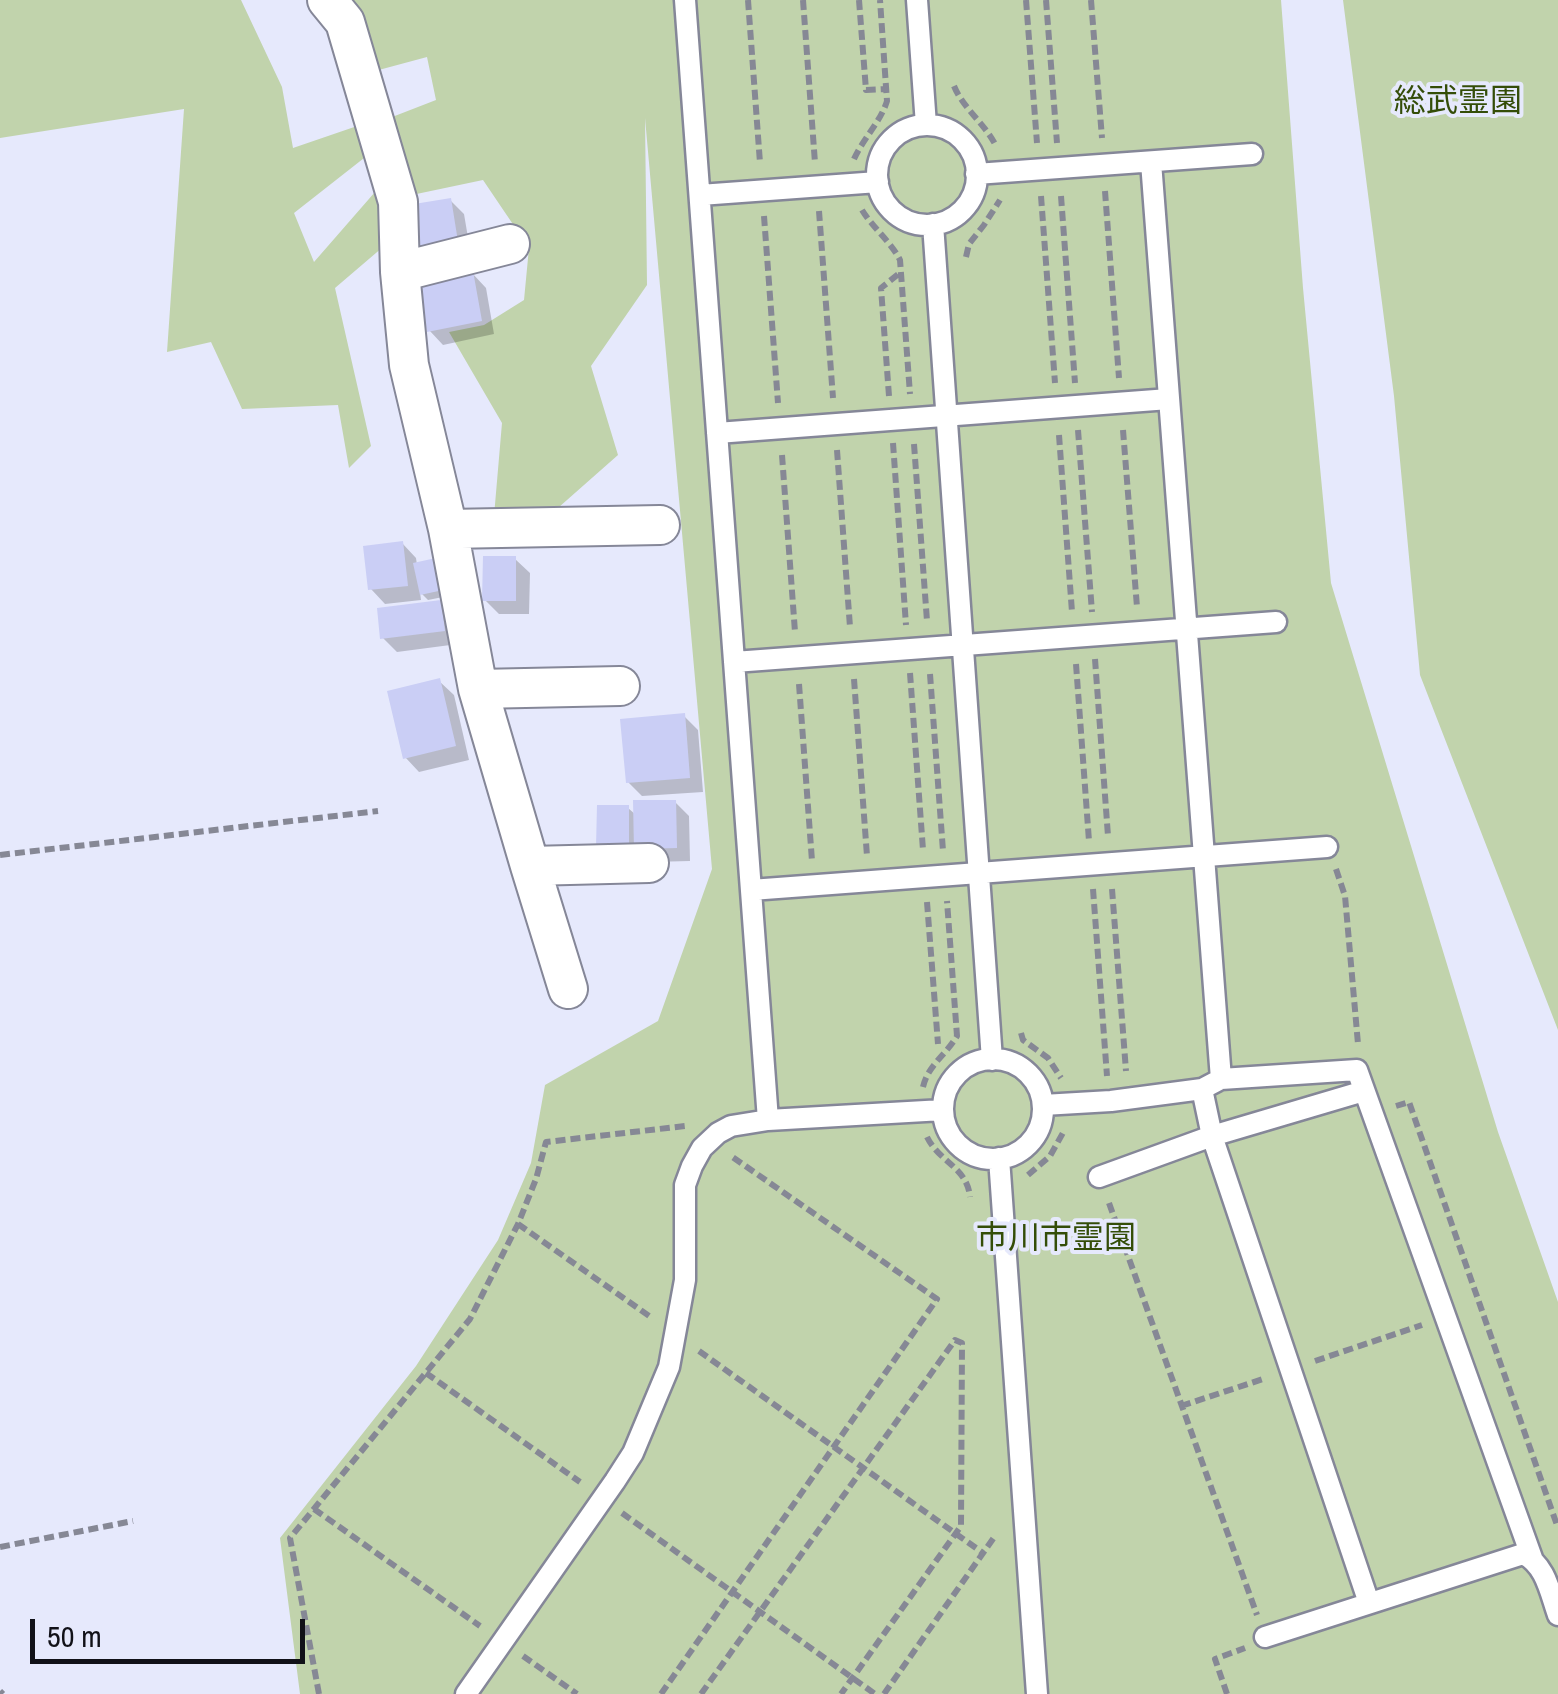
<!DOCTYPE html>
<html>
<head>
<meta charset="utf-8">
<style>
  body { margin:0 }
  #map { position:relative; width:1558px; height:1694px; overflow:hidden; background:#e6e9fc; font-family:"Archivo Narrow",sans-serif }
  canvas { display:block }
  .scale { position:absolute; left:30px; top:1619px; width:275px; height:45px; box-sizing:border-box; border:5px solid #111118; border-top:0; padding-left:12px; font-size:30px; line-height:35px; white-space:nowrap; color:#111118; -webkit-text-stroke:8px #e6e9fc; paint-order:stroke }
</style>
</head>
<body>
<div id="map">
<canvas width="1558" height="1694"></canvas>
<div class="scale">50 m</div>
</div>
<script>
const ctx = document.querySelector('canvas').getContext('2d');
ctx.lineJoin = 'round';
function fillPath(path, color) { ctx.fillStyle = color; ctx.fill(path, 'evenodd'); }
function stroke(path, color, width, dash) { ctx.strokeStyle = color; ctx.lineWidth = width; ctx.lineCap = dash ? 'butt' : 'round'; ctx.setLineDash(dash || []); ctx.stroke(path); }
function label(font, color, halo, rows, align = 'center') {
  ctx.font = font + ' "Archivo Narrow","Noto Sans JP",sans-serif'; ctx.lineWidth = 8; ctx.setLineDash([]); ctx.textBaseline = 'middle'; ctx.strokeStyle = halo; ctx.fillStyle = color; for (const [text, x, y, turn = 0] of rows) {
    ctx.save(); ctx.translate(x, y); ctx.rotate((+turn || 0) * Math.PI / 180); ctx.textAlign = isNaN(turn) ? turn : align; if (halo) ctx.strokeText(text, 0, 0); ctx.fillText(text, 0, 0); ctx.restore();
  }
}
fillPath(new Path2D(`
  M 0,0 L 241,0 L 282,87 L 293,148 L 363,124 L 373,151 L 294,213 L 314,262 L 375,192 L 390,241 L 335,288 L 371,446 L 349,468 L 338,405 L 242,409 L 211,342 L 167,352 L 184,109 L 0,138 Z
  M 345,0 L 1281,0 L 1303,288 L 1331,583 L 1498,1132 L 1558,1302 L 1558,1694 L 300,1694 L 280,1538 L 416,1366 L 498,1240 L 531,1163 L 545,1085 L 658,1021 L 712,869 L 645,118 L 647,285 L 591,366 L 618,455 L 550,515 L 494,516 L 502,423 L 449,332 L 484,325 L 524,300 L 529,248 L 483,180 L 407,196 L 387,119 L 436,100 L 427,57 L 375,71 L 367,26 Z
  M 1343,0 L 1558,0 L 1558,1030 L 1420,675 L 1394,396 Z`), '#c1d3ac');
fillPath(new Path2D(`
  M 450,200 L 464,214 L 472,261 L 432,268 Z
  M 472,273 L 486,288 L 494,334 L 443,345 L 429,330 Z
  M 402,543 L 416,558 L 417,565 L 448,596 L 428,600 L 420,592 L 421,600 L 385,604 L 371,589 Z
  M 515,559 L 530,573 L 529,614 L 499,614 L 485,600 Z
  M 440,602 L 454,617 L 458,644 L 397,652 L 383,638 Z
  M 439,681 L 454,695 L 469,760 L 419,772 L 405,757 Z
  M 684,716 L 698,730 L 703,792 L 642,796 L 628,782 Z
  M 675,802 L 689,816 L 690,861 L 651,862 L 605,852 L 628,808 L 636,815 Z`), '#0003');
fillPath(new Path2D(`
  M 451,198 L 459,248 L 416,255 L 408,205 Z
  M 473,271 L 482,321 L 427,332 L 417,281 Z
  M 403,541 L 408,586 L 368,590 L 363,546 Z
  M 483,556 L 516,556 L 516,601 L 482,601 Z
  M 436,558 L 443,590 L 420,595 L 413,563 Z
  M 441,600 L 445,631 L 380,639 L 377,608 Z
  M 440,678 L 456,746 L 403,759 L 387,691 Z
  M 685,713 L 690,778 L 626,783 L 620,719 Z
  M 633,800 L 676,800 L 677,848 L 634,849 Z
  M 597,805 L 629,805 L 629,847 L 596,847 Z`), '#cacef5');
const service = new Path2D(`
  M 685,0 L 768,1120
  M 917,0 L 926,125
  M877 175a50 50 0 1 1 100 0a50 50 0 1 1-100 0Z
  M 1151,162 L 1221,1079 L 1202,1089
  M 976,174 L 1252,154
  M 700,195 L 878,182
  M 933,224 L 992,1060
  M 717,433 L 1169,399
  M 734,662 L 1276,622
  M 751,890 L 1327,847
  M943 1109a50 50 0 1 1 100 0a50 50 0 1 1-100 0Z
  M 1221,1079 L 1357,1070 L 1532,1558
  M 1043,1105 L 1111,1101 L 1202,1089 L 1212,1136 L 1369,1603
  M 999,1158 L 1037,1694
  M 1099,1177 L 1212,1136 L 1364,1091
  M 1265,1637 L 1523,1554 C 1546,1565 1550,1593 1558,1615
  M 466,1694 L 615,1481 L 633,1453 L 669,1367 L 685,1280 L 685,1185 L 692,1166 L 702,1148 L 718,1133 L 731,1126 L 768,1120 L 943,1110`);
const minor = new Path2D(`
  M 327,0 L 345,22 L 398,202 L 400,272 L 409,365 L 448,529 L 478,689 L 530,866 L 649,863
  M 400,272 L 510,244
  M 448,529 L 660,525
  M 478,689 L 620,686
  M 530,866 L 568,989`);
stroke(service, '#858798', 25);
stroke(minor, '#858798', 42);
stroke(new Path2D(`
  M 748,0 L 760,163
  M 803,0 L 815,163
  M 859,0 L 866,90 L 887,89
  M 1026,0 L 1037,143
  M 1046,0 L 1057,143
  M 1091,0 L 1102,138
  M 954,86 C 963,108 984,123 995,144
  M 854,159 C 863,139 881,121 887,101 L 880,0
  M 1105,191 L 1119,378
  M 1041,196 L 1055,383
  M 1061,196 L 1075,383
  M 862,210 C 873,228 891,242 900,260 L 910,394
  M 819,211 L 833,398
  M 764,216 L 778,403
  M 966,257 L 969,244 L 984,225 L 1000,200
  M 889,396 L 881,288 L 901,272
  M 1078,430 L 1092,612
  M 1123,430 L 1137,607
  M 1059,435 L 1072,612
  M 893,443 L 906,625
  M 914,444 L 927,621
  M 837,450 L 850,627
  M 782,455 L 795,632
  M 1095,659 L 1108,836
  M 1076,664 L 1089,841
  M 910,673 L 923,850
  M 930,674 L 943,851
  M 854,679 L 867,856
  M 799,684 L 812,861
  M 0,855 L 378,811
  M 1336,869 L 1345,896 L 1358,1044
  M 1093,889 L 1107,1076
  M 1112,889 L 1126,1071
  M 927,902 L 938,1044
  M 1021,1033 L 1023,1040 L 1048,1058 L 1061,1078
  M 923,1087 C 928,1065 946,1055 957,1036 L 947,901
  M 1396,1106 L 1409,1102 L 1558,1528
  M 927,1137 C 940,1163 967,1167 970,1197
  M 1028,1175 L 1050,1156 L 1064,1131
  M 1109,1203 L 1257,1615
  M 518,1224 L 652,1318
  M 699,1351 L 983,1553
  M 1315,1361 L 1422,1325
  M 426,1373 L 580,1482
  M 1181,1406 L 1266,1378
  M 314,1509 L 480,1626
  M 622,1513 L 875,1694
  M 0,1547 L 133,1521
  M 523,1656 L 577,1694
  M 0,1691 L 3,1694
  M 319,1694 L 290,1538 L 470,1319 L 518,1224 L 536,1179 L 546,1142 L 685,1126
  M 661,1694 L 937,1299 L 731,1156
  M 701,1694 L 955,1340 L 962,1343 L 961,1526 L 841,1694
  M 884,1694 L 995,1536
  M 1227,1694 L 1215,1659 L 1245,1648`), '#868895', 6, [10, 5]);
stroke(service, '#fff', 20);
stroke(minor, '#fff', 38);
label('32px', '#344d08', '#e6e9fc', [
  ["総武霊園",1458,102],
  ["市川市霊園",1056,1239]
]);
</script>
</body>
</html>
